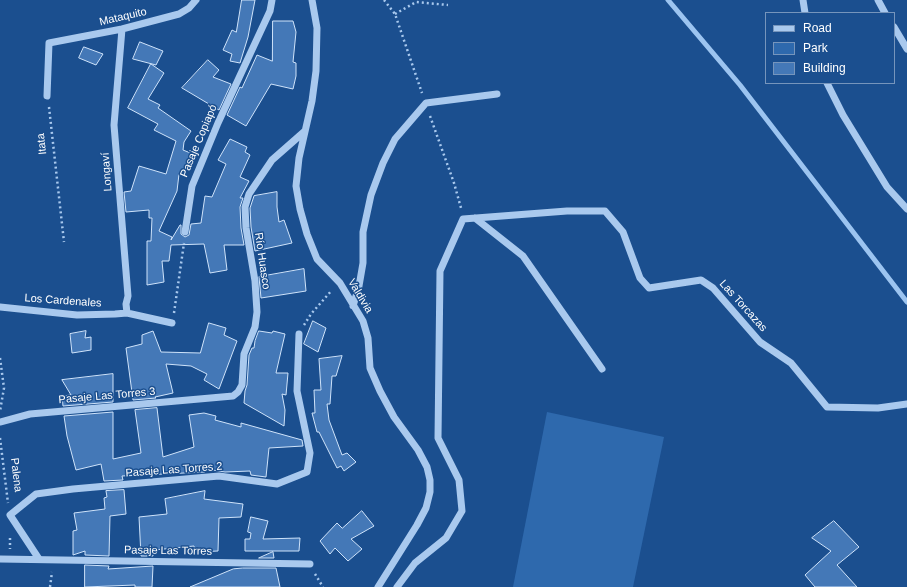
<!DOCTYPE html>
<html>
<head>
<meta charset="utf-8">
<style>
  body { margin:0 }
  #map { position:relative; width:907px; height:587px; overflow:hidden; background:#1b4f8f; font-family:Arial,sans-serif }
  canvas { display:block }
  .legend { position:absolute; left:765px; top:12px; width:130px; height:72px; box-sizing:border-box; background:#1b4f8f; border:1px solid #7695bc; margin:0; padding:5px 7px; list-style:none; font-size:12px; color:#fff }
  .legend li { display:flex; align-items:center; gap:8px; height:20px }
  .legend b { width:20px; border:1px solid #7695bc }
</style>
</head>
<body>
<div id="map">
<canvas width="907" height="587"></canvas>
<ul class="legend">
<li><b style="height:5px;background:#a9c9ee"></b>Road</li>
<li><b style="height:11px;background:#2e69ad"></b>Park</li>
<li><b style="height:11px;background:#4478b7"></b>Building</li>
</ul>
</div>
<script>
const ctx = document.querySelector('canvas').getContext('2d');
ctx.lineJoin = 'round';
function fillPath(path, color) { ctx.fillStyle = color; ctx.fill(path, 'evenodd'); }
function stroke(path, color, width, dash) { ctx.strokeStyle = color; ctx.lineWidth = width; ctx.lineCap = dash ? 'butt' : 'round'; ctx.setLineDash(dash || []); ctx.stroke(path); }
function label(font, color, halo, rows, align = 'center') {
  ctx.font = font + ' Arial,sans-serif'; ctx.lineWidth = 3; ctx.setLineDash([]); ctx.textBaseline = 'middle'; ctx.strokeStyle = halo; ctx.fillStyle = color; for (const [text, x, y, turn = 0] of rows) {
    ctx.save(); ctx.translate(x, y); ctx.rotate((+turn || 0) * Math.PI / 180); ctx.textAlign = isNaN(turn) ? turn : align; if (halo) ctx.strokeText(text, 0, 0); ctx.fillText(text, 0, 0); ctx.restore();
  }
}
fillPath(new Path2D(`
  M 547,412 L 664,437 L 633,587 L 513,587 Z`), '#2e69ad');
stroke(new Path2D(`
  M 668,0 L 740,85 L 907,302`), '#9cc4f0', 5);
const building = new Path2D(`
  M 242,0 L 255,0 L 248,37 L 240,63 L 230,61 L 232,54 L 223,50 L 232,30 L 236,32 Z
  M 273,21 L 293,21 L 296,32 L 293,62 L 296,63 L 296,76 L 293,89 L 271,84 L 246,126 L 227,115 L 240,87 L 242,88 L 257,55 L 272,61 Z
  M 140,42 L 163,51 L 156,65 L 133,59 Z
  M 84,47 L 103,54 L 96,65 L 79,58 Z
  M 208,60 L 219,70 L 213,77 L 231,84 L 219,110 L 182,88 Z
  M 151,64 L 164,73 L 148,99 L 160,105 L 158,108 L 191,131 L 184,142 L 183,150 L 193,154 L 184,175 L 179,174 L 177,191 L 159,231 L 172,237 L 171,240 L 180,225 L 181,225 L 181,234 L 185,237 L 189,235 L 191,224 L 201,223 L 205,196 L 212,197 L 226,164 L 218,160 L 230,139 L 247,147 L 245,152 L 250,155 L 240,177 L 249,181 L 240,198 L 243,198 L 240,207 L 241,228 L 244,245 L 224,245 L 227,270 L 210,273 L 204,244 L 171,245 L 169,261 L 162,261 L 164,282 L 147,285 L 147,241 L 151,241 L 152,218 L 149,218 L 149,210 L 126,212 L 124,192 L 131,191 L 139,166 L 166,174 L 176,141 L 154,130 L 158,124 L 128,108 Z
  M 277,192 L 277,207 L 279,222 L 284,220 L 292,243 L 255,251 L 251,227 L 250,208 L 254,196 Z
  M 304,269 L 306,291 L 261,298 L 259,277 Z
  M 313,321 L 326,328 L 318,352 L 304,344 Z
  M 209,323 L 226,328 L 224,335 L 237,341 L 219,389 L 204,380 L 207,374 L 191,366 L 166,364 L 173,393 L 155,397 L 156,398 L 133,400 L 126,348 L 142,344 L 142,335 L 153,331 L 161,352 L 200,353 Z
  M 86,331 L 85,338 L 91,337 L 91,350 L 72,353 L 70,334 Z
  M 259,331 L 272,333 L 273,331 L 285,334 L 276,373 L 288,373 L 286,395 L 282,394 L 285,410 L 284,426 L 244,403 L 245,391 L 247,385 L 249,355 L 252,348 L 254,348 L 255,341 Z
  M 342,356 L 336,376 L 332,376 L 330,404 L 327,404 L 329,420 L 342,455 L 347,453 L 356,462 L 344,471 L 341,466 L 337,468 L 319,432 L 317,432 L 312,413 L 315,413 L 314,390 L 321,390 L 319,359 Z
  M 113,374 L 113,402 L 63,406 L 62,396 L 71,395 L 62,380 Z
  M 157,408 L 163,457 L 194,447 L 189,415 L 204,413 L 216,416 L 215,420 L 241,427 L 241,423 L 302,440 L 303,446 L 269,448 L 266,477 L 251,475 L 250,471 L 225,472 L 206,469 L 205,472 L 122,476 L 123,480 L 104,481 L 101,464 L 76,470 L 67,436 L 64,416 L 113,412 L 113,459 L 141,453 L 135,410 Z
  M 124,490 L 126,514 L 110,516 L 109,556 L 85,555 L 85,551 L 73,555 L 73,531 L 77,530 L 74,513 L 105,509 L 104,498 L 107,497 L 106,491 Z
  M 205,491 L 204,499 L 243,504 L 241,517 L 219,518 L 218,551 L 195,552 L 194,546 L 154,550 L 153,556 L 141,556 L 139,517 L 167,514 L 165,499 Z
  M 362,511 L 374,526 L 351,539 L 362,549 L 348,561 L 335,548 L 330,554 L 320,541 L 337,523 L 342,528 Z
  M 251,517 L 268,521 L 263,539 L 300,538 L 299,551 L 245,551 L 245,539 L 250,539 L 251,533 L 248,532 Z
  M 834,521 L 859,547 L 837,565 L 857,587 L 815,587 L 805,575 L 831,551 L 812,538 Z
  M 273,552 L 274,558 L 259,558 Z
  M 85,565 L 109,566 L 108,569 L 153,566 L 152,587 L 135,587 L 135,585 L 85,587 Z
  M 243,568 L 276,568 L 280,587 L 190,587 L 233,569 Z`);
fillPath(building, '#4478b7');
stroke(building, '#cfe3fa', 1);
stroke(new Path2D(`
  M 384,0 L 395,14 L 422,93
  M 395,14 L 416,2 L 448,5
  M 49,107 L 64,242
  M 430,116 L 454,183 L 461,208
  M 174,313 L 184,243
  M 304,325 L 311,314 L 332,290
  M 0,358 L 4,388 L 0,411
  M 0,438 L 8,503
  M 10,538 L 10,549
  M 315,574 L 323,587
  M 50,587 L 52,572`), '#a9c9ee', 2.5, [2, 3]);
stroke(new Path2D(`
  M 312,0 L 317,28 L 316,71 L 312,101 L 299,158 L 296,186 L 300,209 L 307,234 L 317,259 L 340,283 L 363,321 L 368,338 L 370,368 L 380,391 L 394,417 L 418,450 L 427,467 L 430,480 L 430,492 L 426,508 L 417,525 L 378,587
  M 803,0 L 805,13
  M 878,0 L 885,13
  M 894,27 L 907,49
  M 122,29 L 114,125 L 128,296 L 126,304 L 127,313
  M 827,83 L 843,115 L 887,187 L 907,209
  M 47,96 L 49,43 L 122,29 L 179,14 L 189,8 L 196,0
  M 475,218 L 523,256 L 602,369
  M 185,232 L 192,186 L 218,123 L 270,11 L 272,0
  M 353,306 L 359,286 L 363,263 L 363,232 L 371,195 L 383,163 L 395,139 L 426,103 L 497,94
  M 0,307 L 77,315 L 115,314 L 127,313 L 172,323
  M 0,422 L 30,414 L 233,396 L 238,392 L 242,385 L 244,354 L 255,327 L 257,312 L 255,281 L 246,228 L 245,207 L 249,194 L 272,160 L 305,131
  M 0,559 L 310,564
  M 39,559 L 10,515 L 36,494 L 73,489 L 219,476 L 277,484 L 307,472 L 310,453 L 297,391 L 299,334
  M 397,587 L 415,563 L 446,538 L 462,511 L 459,480 L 438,438 L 440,271 L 463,219 L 567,211 L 605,211 L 623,232 L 640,278 L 649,288 L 701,280 L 713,288 L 760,342 L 791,363 L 827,407 L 878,408 L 907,404`), '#a9c9ee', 7);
label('11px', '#fff', '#1b4f8f', [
  ["Mataquito",123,17,-13],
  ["Pasaje Copiapó",199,141,-67],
  ["Itata",42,144,-96],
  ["Longaví",107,172,-94],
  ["Río Huasco",262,261,82],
  ["Valdivia",360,296,59],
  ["Los Cardenales",63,301,4],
  ["Las Torcazas",743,306,48],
  ["Pasaje Las Torres 3",107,396,-5],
  ["Pasaje Las Torres 2",174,470,-4],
  ["Palena",16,475,83],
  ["Pasaje Las Torres",168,551,1]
]);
</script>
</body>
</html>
